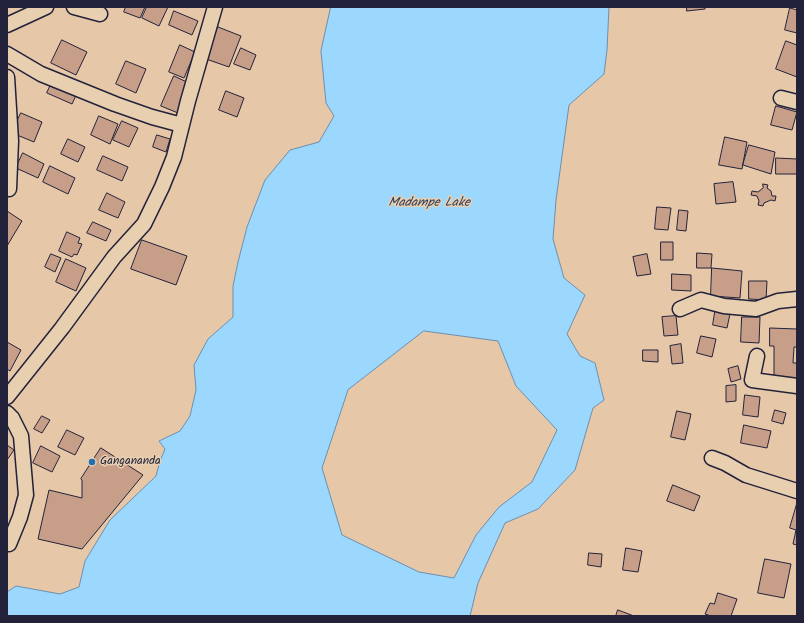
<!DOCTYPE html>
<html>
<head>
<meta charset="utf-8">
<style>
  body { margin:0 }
  #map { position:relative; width:804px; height:623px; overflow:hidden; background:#e6c7a8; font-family:Kalam,sans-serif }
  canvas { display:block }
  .frame { position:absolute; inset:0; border:8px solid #22223b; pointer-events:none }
</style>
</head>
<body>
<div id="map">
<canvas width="804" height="623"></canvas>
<div class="frame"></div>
</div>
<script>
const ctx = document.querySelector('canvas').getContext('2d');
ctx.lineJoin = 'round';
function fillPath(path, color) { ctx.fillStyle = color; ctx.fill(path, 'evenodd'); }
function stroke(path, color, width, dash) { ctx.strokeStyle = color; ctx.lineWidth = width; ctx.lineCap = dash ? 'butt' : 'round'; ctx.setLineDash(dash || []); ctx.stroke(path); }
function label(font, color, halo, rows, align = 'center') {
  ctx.font = font + ' Kalam,sans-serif'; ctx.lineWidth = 3; ctx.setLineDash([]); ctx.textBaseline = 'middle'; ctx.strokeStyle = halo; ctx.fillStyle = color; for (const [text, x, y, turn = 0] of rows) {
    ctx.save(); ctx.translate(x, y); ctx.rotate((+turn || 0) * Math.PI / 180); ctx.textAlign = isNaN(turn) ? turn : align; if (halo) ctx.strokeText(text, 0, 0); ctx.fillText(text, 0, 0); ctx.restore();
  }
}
const water = new Path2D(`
  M 331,7 L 609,7 L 607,50 L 604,74 L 569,105 L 556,200 L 553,239 L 564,278 L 585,295 L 567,334 L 580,356 L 595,363 L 604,400 L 593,408 L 575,470 L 538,509 L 505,523 L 478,583 L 470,616 L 7,616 L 7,592 L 16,586 L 60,594 L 79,587 L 85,561 L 110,520 L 156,476 L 160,461 L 165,449 L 159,441 L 180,431 L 190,416 L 196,390 L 194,365 L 208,339 L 233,317 L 233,286 L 238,262 L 247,227 L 265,180 L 290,150 L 319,142 L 334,116 L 326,103 L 321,51 ZM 424,331 L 498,341 L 516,386 L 557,430 L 532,482 L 499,507 L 476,535 L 454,578 L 419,572 L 342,535 L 322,468 L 348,390 Z`);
fillPath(water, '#9cd7fd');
stroke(water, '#6b8faf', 1);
const building = new Path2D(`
  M 126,7 L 145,7 L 140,18 L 124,12 Z
  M 147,7 L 168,7 L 159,26 L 142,18 Z
  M 687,7 L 705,7 L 705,9 L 687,11 Z
  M 790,8 L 797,10 L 797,33 L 785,30 Z
  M 174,11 L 198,21 L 192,35 L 169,25 Z
  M 218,27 L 241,36 L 229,67 L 206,59 Z
  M 62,40 L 87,52 L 76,75 L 51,63 Z
  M 786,41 L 797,45 L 797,77 L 776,69 Z
  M 180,45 L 195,52 L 184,78 L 169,72 Z
  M 241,48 L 256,55 L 250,70 L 234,64 Z
  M 126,61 L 146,69 L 136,93 L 116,84 Z
  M 174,76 L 191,84 L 178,113 L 161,106 Z
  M 53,80 L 78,91 L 72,104 L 47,93 Z
  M 226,91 L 244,98 L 237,117 L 219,110 Z
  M 776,106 L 797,112 L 792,130 L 771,125 Z
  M 21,113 L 42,122 L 34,142 L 12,133 Z
  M 99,116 L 118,124 L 110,144 L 91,135 Z
  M 122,121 L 138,128 L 129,147 L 113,140 Z
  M 157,135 L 170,139 L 166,152 L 153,147 Z
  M 725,137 L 747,142 L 742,169 L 719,165 Z
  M 68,139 L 85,147 L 78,162 L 61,154 Z
  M 749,145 L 775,152 L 771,174 L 743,165 Z
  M 23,153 L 44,164 L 38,178 L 16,168 Z
  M 103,156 L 128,167 L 122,181 L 97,170 Z
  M 776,158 L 797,159 L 797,174 L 776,174 Z
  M 50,166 L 75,178 L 68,194 L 43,182 Z
  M 733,182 L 736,202 L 716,204 L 714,184 Z
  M 763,184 L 768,185 L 767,188 L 771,191 L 772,196 L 776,196 L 775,201 L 771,200 L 764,203 L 763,206 L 758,205 L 759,201 L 757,196 L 751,195 L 752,191 L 758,192 L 763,188 Z
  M 107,193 L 125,202 L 118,218 L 99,210 Z
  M 657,207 L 671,208 L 668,230 L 655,229 Z
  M 679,210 L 688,211 L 686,231 L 677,230 Z
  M 7,211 L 22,221 L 7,246 Z
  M 93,222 L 111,230 L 106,241 L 87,233 Z
  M 67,232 L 80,238 L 78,243 L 82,244 L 77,255 L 74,254 L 72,257 L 59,251 Z
  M 142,240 L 187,256 L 176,285 L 131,269 Z
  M 661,242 L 673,242 L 673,260 L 661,260 Z
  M 697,253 L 712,254 L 711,268 L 697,268 Z
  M 51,254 L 61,258 L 55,272 L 45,267 Z
  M 647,254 L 651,274 L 637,276 L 633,257 Z
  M 66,259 L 86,268 L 76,291 L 56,282 Z
  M 712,268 L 742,271 L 740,298 L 711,296 Z
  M 672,274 L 691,275 L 691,291 L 672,290 Z
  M 749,281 L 767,281 L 766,300 L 749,299 Z
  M 716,306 L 731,309 L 727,328 L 713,325 Z
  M 676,316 L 678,335 L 664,336 L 662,317 Z
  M 742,317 L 760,317 L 759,343 L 741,342 Z
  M 770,328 L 797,329 L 797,347 L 794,347 L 793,363 L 797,363 L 797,379 L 774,378 L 774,346 L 770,346 Z
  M 701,336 L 716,339 L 712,357 L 697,353 Z
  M 7,342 L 21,350 L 10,371 L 7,369 Z
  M 681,344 L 683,363 L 672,364 L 670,346 Z
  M 643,350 L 658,350 L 658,362 L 643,361 Z
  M 738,366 L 741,379 L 731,382 L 728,369 Z
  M 736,385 L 736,401 L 726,402 L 726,386 Z
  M 745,395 L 760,397 L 758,417 L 743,415 Z
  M 775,410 L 786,413 L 783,424 L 772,421 Z
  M 677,411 L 691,414 L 685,440 L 671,437 Z
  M 42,416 L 50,420 L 42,433 L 34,429 Z
  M 744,425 L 771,431 L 767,448 L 741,443 Z
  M 67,430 L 84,438 L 75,455 L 58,447 Z
  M 7,445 L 14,450 L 7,460 Z
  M 41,446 L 60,456 L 52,472 L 33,463 Z
  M 101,448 L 143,475 L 82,549 L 38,539 L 49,490 L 82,498 L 82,480 L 81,479 Z
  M 673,485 L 700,496 L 694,511 L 667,501 Z
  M 797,503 L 797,545 L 793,544 L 796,530 L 790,528 Z
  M 626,548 L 642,551 L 638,572 L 623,570 Z
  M 589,553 L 602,554 L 601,567 L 588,565 Z
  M 765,559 L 791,564 L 784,598 L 758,593 Z
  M 718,593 L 737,599 L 731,616 L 711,616 L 705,614 L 710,603 L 714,604 Z
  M 618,610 L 634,616 L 616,616 Z`);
fillPath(building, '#c79f88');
stroke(building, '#22223b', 1);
const minor = new Path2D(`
  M 74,7 L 100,14
  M 7,25 L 46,7
  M 7,54 L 41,74 L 115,104 L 152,117 L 182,125
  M 7,77 L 11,141 L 9,189
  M 781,98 L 797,102
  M 680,309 L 701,300 L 724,306 L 756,309 L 778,301 L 797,299
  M 757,356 L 752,380 L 797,386
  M 7,397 L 62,328 L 114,257 L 144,224 L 162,187 L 174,157 L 188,101 L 215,7
  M 7,413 L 12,418 L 21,436 L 26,495 L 20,517 L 9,544
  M 712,458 L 725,463 L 746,475 L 797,491`);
stroke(minor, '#22223b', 17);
stroke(minor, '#e8cfb0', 14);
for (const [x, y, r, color] of [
  [92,462,4,"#1f6fb2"]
]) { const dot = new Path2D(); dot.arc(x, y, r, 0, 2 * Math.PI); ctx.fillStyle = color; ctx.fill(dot); stroke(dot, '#e8cfb0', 1.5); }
label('12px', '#22223b', '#e8cfb0', [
  ["Gangananda",100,462]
], 'left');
label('italic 13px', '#343d58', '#e8cfb0', [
  ["Madampe Lake",429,204]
]);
</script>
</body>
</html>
